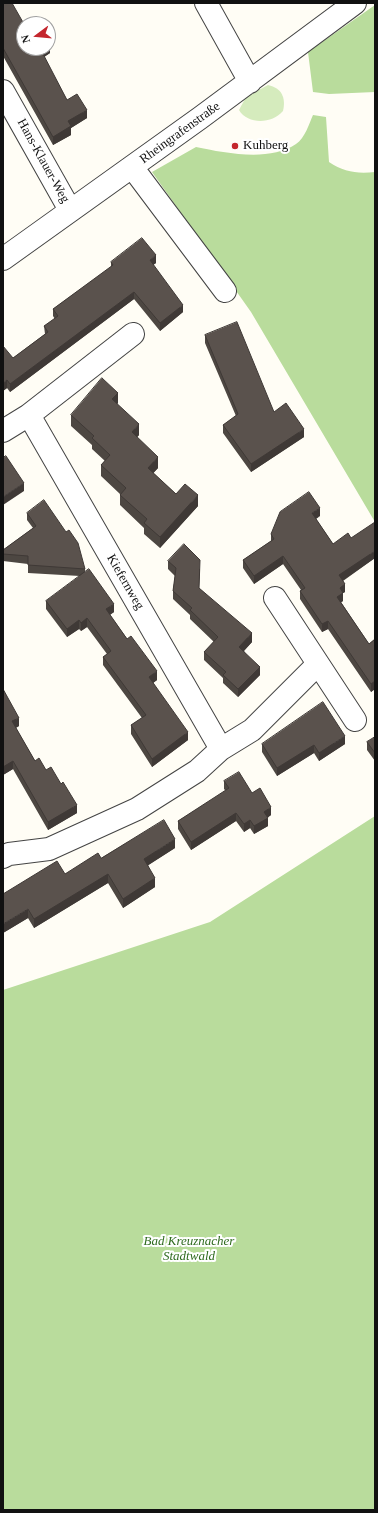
<!DOCTYPE html>
<html>
<head>
<meta charset="utf-8">
<style>
  body { margin:0 }
  #map { position:relative; width:378px; height:1513px; overflow:hidden; background:#fffdf5; font-family:"Times New Roman",serif }
  canvas { display:block }
  .frame { position:absolute; inset:0; border:4px solid #111; pointer-events:none }
  .north { position:absolute; left:16px; top:16px; width:40px; height:40px; box-sizing:border-box; background:#fff; border:1px solid #a0a0a0; border-radius:50%; rotate:254deg; font-size:11px; font-weight:700; line-height:16px; text-align:center; color:#111 }
  .north::after { content:''; display:block; margin:auto; width:14px; height:18px; background:#c4262e; clip-path:polygon(50% 0,100% 100%,50% 72%,0 100%) }
</style>
</head>
<body>
<div id="map">
<canvas width="378" height="1513"></canvas>
<div class="frame"></div>
<div class="north">N</div>
</div>
<script>
const ctx = document.querySelector('canvas').getContext('2d');
ctx.lineJoin = 'round';
function fillPath(path, color) { ctx.fillStyle = color; ctx.fill(path, 'evenodd'); }
function stroke(path, color, width, dash) { ctx.strokeStyle = color; ctx.lineWidth = width; ctx.lineCap = dash ? 'butt' : 'round'; ctx.setLineDash(dash || []); ctx.stroke(path); }
function label(font, color, halo, rows, align = 'center') {
  ctx.font = font + ' "Times New Roman",serif'; ctx.lineWidth = 4; ctx.setLineDash([]); ctx.textBaseline = 'middle'; ctx.strokeStyle = halo; ctx.fillStyle = color; for (const [text, x, y, turn = 0] of rows) {
    ctx.save(); ctx.translate(x, y); ctx.rotate((+turn || 0) * Math.PI / 180); ctx.textAlign = isNaN(turn) ? turn : align; if (halo) ctx.strokeText(text, 0, 0); ctx.fillText(text, 0, 0); ctx.restore();
  }
}
fillPath(new Path2D(`
  M 268,85 C 282,88 286,98 283,111 C 272,124 248,125 239,110 L 246,97 Z`), '#d5ebbd');
fillPath(new Path2D(`
  M 375,5 L 375,92 L 329,94 L 313,92 L 308,52 Z
  M 313,115 L 326,117 L 329,162 C 344,172 357,174 375,172 L 375,522 L 251,312 L 152,172 L 196,147 C 225,153 270,162 296,144 C 305,138 309,124 313,115 Z
  M 375,816 L 375,1510 L 3,1510 L 3,990 L 210,922 Z`), '#b9dc9c');
const street = new Path2D(`
  M 206,3 L 250,82
  M 3,91 L 70,210
  M 132,167 L 225,291
  M 3,259 L 200,118 L 355,3
  M 29,415 L 133,334
  M 3,431 L 29,415 L 221,749 L 197,771 L 137,809 L 49,849 L 9,854 L 3,857
  M 275,598 L 355,720
  M 221,749 L 252,730 L 317,665`);
stroke(street, '#444', 24);
stroke(street, '#fff', 22);
fillPath(new Path2D(`
  M 3,3 L 24,48 L 50,53 L 44,57 L 67,100 L 87,118 L 71,128 L 71,135 L 53,145 L 3,56 Z
  M 111,262 L 156,263 L 153,265 L 183,312 L 160,331 L 134,299 L 10,392 L 7,388 L 3,391 L 13,358 L 45,334 L 44,326 L 55,319 L 53,316 L 53,309 L 111,267 Z
  M 205,335 L 274,412 L 304,437 L 251,472 L 223,433 L 223,425 L 236,416 L 205,343 Z
  M 118,403 L 117,404 L 139,435 L 137,437 L 158,468 L 153,473 L 176,494 L 198,506 L 160,548 L 144,534 L 144,528 L 120,505 L 120,494 L 101,476 L 101,465 L 105,461 L 92,449 L 92,445 L 71,426 L 71,415 Z
  M 27,513 L 85,569 L 85,572 L 114,612 L 110,615 L 157,680 L 153,683 L 188,740 L 152,767 L 131,734 L 131,725 L 142,718 L 103,665 L 103,657 L 107,654 L 87,627 L 81,631 L 79,629 L 67,637 L 46,609 L 46,601 L 80,576 L 28,573 L 28,564 L 3,561 L 3,550 L 33,528 L 27,520 Z
  M 320,516 L 316,519 L 333,544 L 351,538 L 375,558 L 343,581 L 345,592 L 343,593 L 343,601 L 341,602 L 369,644 L 375,639 L 375,689 L 371,692 L 328,629 L 322,632 L 300,599 L 300,591 L 301,590 L 283,564 L 254,584 L 243,568 L 243,560 L 271,541 L 271,534 Z
  M 168,561 L 200,569 L 199,588 L 252,642 L 244,651 L 260,675 L 238,697 L 223,683 L 223,678 L 204,660 L 204,652 L 214,642 L 190,619 L 190,615 L 173,599 L 173,591 L 175,576 L 168,569 Z
  M 3,689 L 19,726 L 16,728 L 35,761 L 46,770 L 77,813 L 48,830 L 13,769 L 3,775 Z
  M 375,737 L 375,761 L 367,750 L 367,742 Z
  M 262,744 L 345,744 L 319,761 L 314,753 L 277,776 L 262,752 Z
  M 224,781 L 252,793 L 271,815 L 267,818 L 268,826 L 254,834 L 250,828 L 244,832 L 236,821 L 191,850 L 178,829 L 178,821 L 226,791 L 224,789 Z
  M 175,848 L 148,865 L 155,887 L 123,908 L 108,883 L 34,928 L 28,918 L 3,933 L 65,874 L 101,858 Z`), '#4d4742');
fillPath(new Path2D(`
  M 50,45 L 50,53 L 41,59 L 41,50 L 45,48 L 48,48 L 48,46 Z
  M 87,110 L 87,118 L 71,128 L 71,135 L 53,145 L 53,137 L 68,121 Z
  M 156,255 L 156,263 L 150,267 L 150,260 Z
  M 134,292 L 134,299 L 10,392 L 10,384 Z
  M 183,305 L 183,312 L 160,331 L 160,323 Z
  M 7,380 L 7,388 L 3,391 L 3,383 Z
  M 118,393 L 118,403 L 112,410 L 112,399 Z
  M 139,424 L 139,435 L 132,443 L 132,432 Z
  M 304,429 L 304,437 L 251,472 L 251,464 Z
  M 158,457 L 158,468 L 148,479 L 148,468 Z
  M 24,483 L 24,491 L 3,505 L 3,497 Z
  M 198,495 L 198,506 L 160,548 L 160,537 Z
  M 320,508 L 320,516 L 312,521 L 312,513 Z
  M 375,551 L 375,558 L 339,583 L 339,575 Z
  M 283,556 L 283,564 L 254,584 L 254,576 Z
  M 345,584 L 345,592 L 343,593 L 343,601 L 337,605 L 337,597 L 340,588 Z
  M 114,604 L 114,612 L 106,617 L 106,609 Z
  M 87,618 L 87,627 L 81,631 L 81,623 Z
  M 79,620 L 79,629 L 67,637 L 67,629 Z
  M 328,621 L 328,629 L 322,632 L 322,624 Z
  M 252,633 L 252,642 L 239,656 L 239,647 Z
  M 260,667 L 260,675 L 238,697 L 238,689 Z
  M 157,671 L 157,680 L 149,686 L 149,677 Z
  M 375,681 L 375,689 L 371,692 L 371,684 Z
  M 19,718 L 19,726 L 12,729 L 12,721 Z
  M 188,732 L 188,740 L 152,767 L 152,759 Z
  M 345,736 L 345,744 L 319,761 L 319,753 Z
  M 314,745 L 314,753 L 277,776 L 277,768 Z
  M 13,761 L 13,769 L 3,775 L 3,767 Z
  M 77,805 L 77,813 L 48,830 L 48,822 Z
  M 271,807 L 271,815 L 264,820 L 264,812 Z
  M 236,813 L 236,821 L 191,850 L 191,842 Z
  M 268,818 L 268,826 L 254,834 L 254,826 Z
  M 250,820 L 250,828 L 244,832 L 244,824 Z
  M 175,839 L 175,848 L 144,868 L 144,859 Z
  M 108,874 L 108,883 L 34,928 L 34,919 Z
  M 155,878 L 155,887 L 123,908 L 123,899 Z
  M 28,909 L 28,918 L 3,933 L 3,924 Z`), '#3f3936');
const building = new Path2D(`
  M 3,3 L 12,3 L 24,24 L 24,48 L 45,48 L 41,50 L 67,100 L 77,94 L 87,110 L 68,121 L 71,126 L 53,137 L 3,48 Z
  M 142,238 L 156,255 L 150,260 L 183,305 L 160,323 L 134,292 L 10,384 L 7,380 L 3,383 L 3,346 L 13,358 L 48,332 L 44,326 L 58,316 L 53,309 L 113,265 L 111,262 Z
  M 237,322 L 274,412 L 286,403 L 304,429 L 251,464 L 223,425 L 238,414 L 205,335 Z
  M 102,378 L 118,393 L 112,399 L 139,424 L 132,432 L 158,457 L 148,468 L 176,494 L 185,484 L 198,495 L 160,537 L 144,523 L 147,519 L 120,495 L 126,488 L 101,465 L 110,455 L 92,438 L 94,436 L 71,415 Z
  M 6,456 L 24,483 L 3,497 L 3,458 Z
  M 309,492 L 320,508 L 312,513 L 333,544 L 348,533 L 351,538 L 375,522 L 375,551 L 339,575 L 345,584 L 340,588 L 343,593 L 337,597 L 369,644 L 375,639 L 375,681 L 371,684 L 328,621 L 322,624 L 300,591 L 305,588 L 283,556 L 254,576 L 243,560 L 274,539 L 271,534 L 280,512 Z
  M 44,500 L 66,532 L 69,530 L 78,543 L 85,569 L 28,565 L 28,556 L 3,554 L 3,550 L 36,526 L 27,513 Z
  M 184,544 L 200,560 L 199,588 L 252,633 L 239,647 L 260,667 L 238,689 L 223,675 L 226,672 L 204,652 L 218,637 L 190,610 L 192,608 L 173,591 L 176,568 L 168,561 Z
  M 89,569 L 114,604 L 106,609 L 127,639 L 131,636 L 157,671 L 149,677 L 188,732 L 152,759 L 131,725 L 146,715 L 103,657 L 111,651 L 87,618 L 81,623 L 79,620 L 67,629 L 46,601 Z
  M 3,689 L 19,718 L 12,721 L 35,761 L 39,758 L 46,770 L 51,767 L 61,784 L 63,782 L 77,805 L 48,822 L 13,761 L 3,767 Z
  M 323,702 L 345,736 L 319,753 L 314,745 L 277,768 L 262,744 Z
  M 375,737 L 375,753 L 367,742 Z
  M 239,772 L 252,793 L 260,788 L 271,807 L 264,812 L 268,818 L 254,826 L 250,820 L 244,824 L 236,813 L 191,842 L 178,821 L 229,788 L 224,781 Z
  M 164,820 L 175,839 L 144,859 L 155,878 L 123,899 L 108,874 L 34,919 L 28,909 L 3,924 L 3,894 L 57,861 L 65,874 L 98,853 L 101,858 Z`);
fillPath(building, '#5a524d');
stroke(building, '#3f3936', 1);
for (const [x, y, r, color] of [
  [235,146,4,"#c4262e"]
]) { const dot = new Path2D(); dot.arc(x, y, r, 0, 2 * Math.PI); ctx.fillStyle = color; ctx.fill(dot); stroke(dot, '#fff', 1.5); }
label('13px', '#111', '#fff', [
  ["Rheingrafenstraße",180,133,-36],
  ["Hans-Klauer-Weg",43,161,61],
  ["Kiefernweg",125,582,60]
]);
label('13px', '#111', '#fff', [
  ["Kuhberg",243,146]
], 'left');
label('italic 13px', '#2f6b1f', '#fff', [
  ["Bad Kreuznacher",189,1242],
  ["Stadtwald",189,1257]
]);
</script>
</body>
</html>
